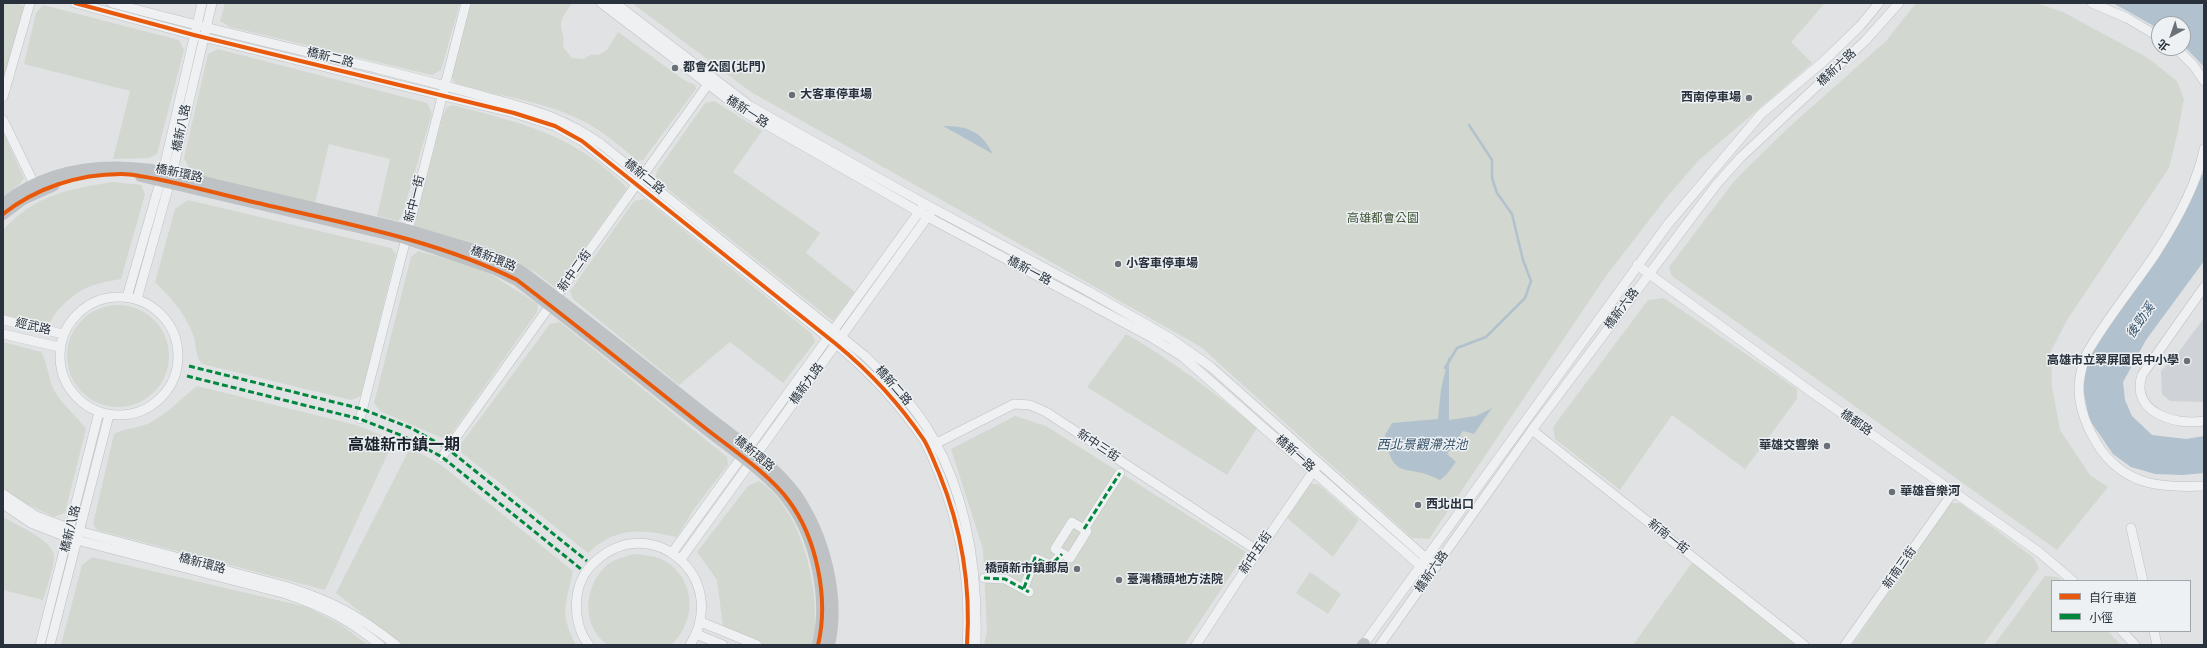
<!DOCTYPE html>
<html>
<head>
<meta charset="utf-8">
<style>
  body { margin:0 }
  #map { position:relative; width:2207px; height:648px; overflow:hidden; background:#e0e2e4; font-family:"DejaVu Sans","Noto Sans TC",sans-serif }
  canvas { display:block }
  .frame { position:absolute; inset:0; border:4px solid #29323c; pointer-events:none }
  .legend { position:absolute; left:2051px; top:580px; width:140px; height:52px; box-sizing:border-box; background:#eef1f4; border:1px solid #9fa5aa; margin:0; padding:5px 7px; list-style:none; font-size:12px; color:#29323c }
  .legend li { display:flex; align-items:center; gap:8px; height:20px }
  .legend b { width:20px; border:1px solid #9fa5aa }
  .north { position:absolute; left:2151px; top:16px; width:40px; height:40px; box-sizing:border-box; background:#eef1f4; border:1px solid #9fa5aa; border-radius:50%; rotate:220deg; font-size:11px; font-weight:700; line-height:16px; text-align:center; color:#29323c }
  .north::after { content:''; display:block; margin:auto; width:14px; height:18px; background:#697077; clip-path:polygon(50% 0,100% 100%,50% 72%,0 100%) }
</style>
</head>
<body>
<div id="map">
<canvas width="2207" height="648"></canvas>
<div class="frame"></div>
<ul class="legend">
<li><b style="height:5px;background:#e8590c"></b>自行車道</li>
<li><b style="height:5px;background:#00873e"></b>小徑</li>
</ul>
<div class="north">北</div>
</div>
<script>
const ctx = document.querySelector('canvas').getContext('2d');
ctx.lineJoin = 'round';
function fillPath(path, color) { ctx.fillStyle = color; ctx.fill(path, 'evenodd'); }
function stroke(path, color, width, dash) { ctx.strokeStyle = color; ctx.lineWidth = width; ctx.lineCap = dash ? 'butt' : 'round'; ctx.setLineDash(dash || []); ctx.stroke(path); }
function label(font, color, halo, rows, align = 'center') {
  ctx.font = font + ' "DejaVu Sans","Noto Sans TC",sans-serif'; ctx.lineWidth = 3; ctx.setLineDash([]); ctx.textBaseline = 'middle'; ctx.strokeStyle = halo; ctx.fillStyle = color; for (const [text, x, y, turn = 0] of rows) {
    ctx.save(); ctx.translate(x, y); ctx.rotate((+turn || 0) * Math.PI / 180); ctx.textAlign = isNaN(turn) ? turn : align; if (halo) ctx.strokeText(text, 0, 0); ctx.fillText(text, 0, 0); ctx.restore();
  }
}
fillPath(new Path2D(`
  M 2204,318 L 2204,402 L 2170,401 L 2162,394 L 2161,371 L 2180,350 Z`), '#cfd2d7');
fillPath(new Path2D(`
  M 3,3 L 15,3 L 25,6 L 3,81 Z
  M 225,3 L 460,3 L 441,70 L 432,75 L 230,27 L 220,21 Z
  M 471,3 L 572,3 C 568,9 562,16 561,24 C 561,31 565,36 563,47 L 572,58 L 584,59 L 592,54 L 598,55 L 607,50 L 618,32 L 684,80 L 695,85 L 696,89 L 643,160 L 638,161 C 622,148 605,133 587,123 C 546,101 499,96 455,84 L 452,77 Z
  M 632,3 L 1825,3 L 1791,42 L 1812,63 L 1699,160 L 1667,197 L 1606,276 L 1429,539 L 1412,538 L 1201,347 L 751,92 Z
  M 1916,3 L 2036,3 L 2063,12 L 2148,58 L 2177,81 L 2184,99 L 2178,131 L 2169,168 L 2067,320 L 2051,351 L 2052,386 L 2060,430 L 2090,475 L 2108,487 L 2057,550 L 1672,276 L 1669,267 L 1735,180 L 1788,128 L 1886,41 Z
  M 43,5 L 179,40 L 184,50 L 157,154 L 149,158 L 113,159 L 130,91 L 24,64 L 36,13 Z
  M 218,49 L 427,103 L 432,113 L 402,216 L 398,221 L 377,216 L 390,159 L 329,144 L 315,203 L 200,176 L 191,171 L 184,158 L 208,54 Z
  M 714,101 L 762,131 L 733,172 L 820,233 L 806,253 L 855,292 L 833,321 L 655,179 L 657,171 L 705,103 Z
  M 453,105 C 524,124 574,134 627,188 L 556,288 L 536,273 L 494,249 L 414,226 L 443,115 L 447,107 Z
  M 3,132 L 24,178 L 19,185 L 3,196 Z
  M 113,182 L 141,185 L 145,194 L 121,279 C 90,285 82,286 59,309 C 53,315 52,322 46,326 L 3,315 L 3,230 C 35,195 68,189 113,182 Z
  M 645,199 L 812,334 L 815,342 L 783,383 L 730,342 L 679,385 L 573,299 L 570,291 L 634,201 Z
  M 188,200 L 391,248 L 396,254 L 361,396 L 351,400 L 202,364 C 194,355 197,342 192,332 C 184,312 170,297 155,282 L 175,209 Z
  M 418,251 L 481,268 L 538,304 L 537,312 L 449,437 L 442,438 L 380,411 L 374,403 L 411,257 Z
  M 1664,298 L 1797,389 L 1797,399 L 1745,469 L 1672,415 L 1620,490 L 1555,439 L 1553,427 L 1648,300 Z
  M67 356a51 51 0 1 1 102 0a51 51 0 1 1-102 0Z
  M 560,322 L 727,457 L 728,465 L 694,509 L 677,537 C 642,529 616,526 588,553 L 462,453 L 460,445 L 550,324 Z
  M 1126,334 C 1173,361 1215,393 1257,428 L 1227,475 L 1087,387 Z
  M 3,342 L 41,352 C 48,364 48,378 54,390 C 63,406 76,415 86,429 L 65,513 L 54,517 L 21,501 L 3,488 Z
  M 197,386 L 356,425 L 394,440 L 325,590 L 97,530 L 93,524 L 114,434 C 125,428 136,429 147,424 C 167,415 180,399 197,386 Z
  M 1015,416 L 1046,426 L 1246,552 L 1184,645 L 984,645 L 987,631 L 983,549 L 951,449 Z
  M 410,448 L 440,464 L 573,571 C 566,604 559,613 576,645 L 402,645 L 336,593 Z
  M 759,481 C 799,507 816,575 815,621 C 815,629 816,637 814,645 L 764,645 L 723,627 L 717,580 L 697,552 L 748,486 Z
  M 1309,484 L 1318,484 L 1359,520 L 1333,557 L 1287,518 Z
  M 1951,503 L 1960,503 L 2034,558 L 2039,568 L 1983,645 L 1852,645 Z
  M 3,517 C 16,525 56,541 54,558 C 53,571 47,586 43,600 L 3,590 Z
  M 635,554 C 646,555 657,556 667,562 C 697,583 696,622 671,645 L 608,645 C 582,628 583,589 604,568 C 612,559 623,557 635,554 Z
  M 92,557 L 307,607 L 340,624 L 368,645 L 61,645 L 82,565 Z
  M 1696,563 L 1799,645 L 1633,645 L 1691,564 Z
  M 1310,572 L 1341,594 L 1328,614 L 1296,593 Z
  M 2045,576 L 2057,577 L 2063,581 L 2052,581 L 2052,631 L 2108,631 L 2121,645 L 1994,645 Z`), '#d2d8d0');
fillPath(new Path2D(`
  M 2113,3 L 2200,3 L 2204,6 L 2204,67 L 2183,45 L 2183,24 L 2159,24 L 2159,29 Z
  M 943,126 C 968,126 981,131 993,154 Z
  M 2204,172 L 2204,261 L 2146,340 L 2123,382 L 2125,400 L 2132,416 L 2152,435 L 2186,439 L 2204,436 L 2204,473 L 2183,475 L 2155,474 L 2131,467 L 2113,454 L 2089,419 L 2082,382 L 2091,351 L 2169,237 Z
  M 1449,356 L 1449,420 L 1476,416 L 1492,408 L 1474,434 L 1463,431 L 1447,454 L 1456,462 L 1447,474 L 1440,480 C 1407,462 1393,484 1385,435 L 1392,423 L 1438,419 L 1441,389 Z`), '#b1c1cd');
stroke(new Path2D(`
  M 1445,368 L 1457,348 L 1486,337 L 1525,298 L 1531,281 L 1523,260 L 1512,214 L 1497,193 L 1492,178 L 1492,160 L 1469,125`), '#b1c1cd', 2.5);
const street = new Path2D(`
  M 75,3 L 194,35 L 514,113 L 555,126 L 582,141 L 836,344 C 870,372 899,403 924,440 C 930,450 934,462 939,473 C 961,527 971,587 967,645
  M 112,3 C 200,27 290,48 379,69 C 416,78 453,88 490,98 C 533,110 563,117 601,144 L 865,356 C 891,381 916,407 933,438 C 968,500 978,575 976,645
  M 601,3 L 746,113 L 928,217 L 1149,336 L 1183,357 L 1431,575
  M 615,3 L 750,106 L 925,204 L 1086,290 L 1170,338 L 1211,367 L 1436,567
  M 2092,3 L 2127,18 L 2159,37
  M 2176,48 L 2194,66 L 2204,81
  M 3,97 L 30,3
  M 3,120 L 37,190
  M 2204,149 C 2197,185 2176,222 2156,253 C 2134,286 2107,318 2087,353 C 2083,361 2079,379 2079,388 C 2079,410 2089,432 2101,450 C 2128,486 2162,488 2204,486
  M 1637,265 L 1810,391 L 2039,552 L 2073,581
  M 2204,287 L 2142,375 C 2130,412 2175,426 2204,421
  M60 356a59 59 0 1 1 118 0a59 59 0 1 1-118 0Z
  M 127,297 L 163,172 L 202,3
  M 137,299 L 172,174 L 212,3
  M 3,320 L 63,334
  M 3,334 L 59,347
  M 360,419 L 466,3
  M 1532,430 L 1804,645
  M 931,446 L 1014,404 L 1030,405 L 1046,412 L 1258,551
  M 442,457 L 711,80
  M 3,494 L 36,516 L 71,529 L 288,587 C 334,602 358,615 396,645
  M 3,504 L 31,523 L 69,538 L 286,594 C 324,607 348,619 380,645
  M 1072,522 L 1087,531 L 1070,558 L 1055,549 Z
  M 2131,528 L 2143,581
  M 1084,529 L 1120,473
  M 672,553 L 922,208
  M 681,559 L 931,212
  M 984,578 L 1005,579 L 1029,592
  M 1024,588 L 1035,558 L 1051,565 L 1062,554
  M 701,622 L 757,645
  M 2122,631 L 2135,645
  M 2154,631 L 2157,645
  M 696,634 L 723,645
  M 1364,644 L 1668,224 L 1761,114 L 1824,61 L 1860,26 L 1879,3
  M 40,645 L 99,412
  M 50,645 L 109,415
  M 589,645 C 578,632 575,613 577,596 C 579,582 586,569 597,560 C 653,511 731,579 690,645
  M 1196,645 L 1235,585 L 1317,466
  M 1380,645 L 1532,430 L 1716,185 L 1740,158 L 1865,41 L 1899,3
  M 1845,645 L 1954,491`);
stroke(street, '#bec0c2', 10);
stroke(street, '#eff0f2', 9);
stroke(new Path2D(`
  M 141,176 L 405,238 L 493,268 L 517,280 C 579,327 639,376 700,424 C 726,445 770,474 789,501 C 817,539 829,599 818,645
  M 3,204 C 46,170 100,163 152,170 L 407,230 L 478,251 L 497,258 L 522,272 C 582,316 640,363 699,410 C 729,434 774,464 796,495 C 824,536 840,596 829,645
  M 3,214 L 23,199 L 54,185
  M 1363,645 L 1364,644`), '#bec2c4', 12);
stroke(new Path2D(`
  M 189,366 L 362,409 L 411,428 L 448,449 L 587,561
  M 187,376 L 360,419 L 403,436 L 442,457 L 581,569
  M 1084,529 L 1120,473
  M 984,578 L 1005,579 L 1029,592
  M 1024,588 L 1035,558 L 1051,565 L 1062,554`), '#00873e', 3, [6, 3]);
stroke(new Path2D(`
  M 75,3 L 194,35 L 514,113 L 555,126 L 582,141 L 836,344 C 870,372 899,403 924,440 C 930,450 934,462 939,473 C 961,527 971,587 967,645
  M 3,214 C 36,188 78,174 121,174 C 133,174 145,177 157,179 C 186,185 216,193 245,200 C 336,222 432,238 517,280 C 579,327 639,376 700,424 C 726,445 770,474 789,501 C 817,539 829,599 818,645`), '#e8590c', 4);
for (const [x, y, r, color] of [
  [675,68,4,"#697077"],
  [792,95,4,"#697077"],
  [1749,98,4,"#697077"],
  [1118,264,4,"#697077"],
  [2187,361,4,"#697077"],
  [1827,446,4,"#697077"],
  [1892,492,4,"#697077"],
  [1418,505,4,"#697077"],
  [1077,569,4,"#697077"],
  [1119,580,4,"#697077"]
]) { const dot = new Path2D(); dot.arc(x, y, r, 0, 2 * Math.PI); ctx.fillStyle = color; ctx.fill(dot); stroke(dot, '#eef1f4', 1.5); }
label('12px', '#29323c', '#eef1f4', [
  ["橋新二路",330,58,14],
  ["橋新六路",1837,68,-43],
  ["橋新一路",747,112,33],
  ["橋新八路",182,128,-78],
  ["橋新環路",179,174,12],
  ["橋新二路",644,177,39],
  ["新中一街",415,199,-76],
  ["橋新環路",493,259,22],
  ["新中二街",575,271,-55],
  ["橋新一路",1029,271,28],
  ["橋新六路",1622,309,-53],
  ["經武路",33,327,13],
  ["橋新九路",807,384,-54],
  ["橋新二路",893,386,49],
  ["橋都路",1856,423,35],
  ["新中三街",1098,446,33],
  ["橋新環路",754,454,40],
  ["橋新一路",1295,454,42],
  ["橋新八路",71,529,-76],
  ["新南一街",1668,537,38],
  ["新中五街",1256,553,-56],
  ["橋新環路",202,564,15],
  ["新南三街",1900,568,-55],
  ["橋新六路",1432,572,-55]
]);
label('bold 12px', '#29323c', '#eef1f4', [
  ["都會公園(北門)",683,68],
  ["大客車停車場",800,95],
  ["西南停車場",1741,98,"right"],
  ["小客車停車場",1126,264],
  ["高雄市立翠屏國民中小學",2179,361,"right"],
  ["華雄交響樂",1819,446,"right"],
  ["華雄音樂河",1900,492],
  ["西北出口",1426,505],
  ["橋頭新市鎮郵局",1069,569,"right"],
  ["臺灣橋頭地方法院",1127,580]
], 'left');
label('12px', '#415638', '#eef1f4', [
  ["高雄都會公園",1383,219]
]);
label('italic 13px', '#37546b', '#eef1f4', [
  ["後勁溪",2141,321,-55],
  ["西北景觀滯洪池",1422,446]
]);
label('bold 16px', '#1b232c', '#eef1f4', [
  ["高雄新市鎮一期",404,446]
]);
</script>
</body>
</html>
